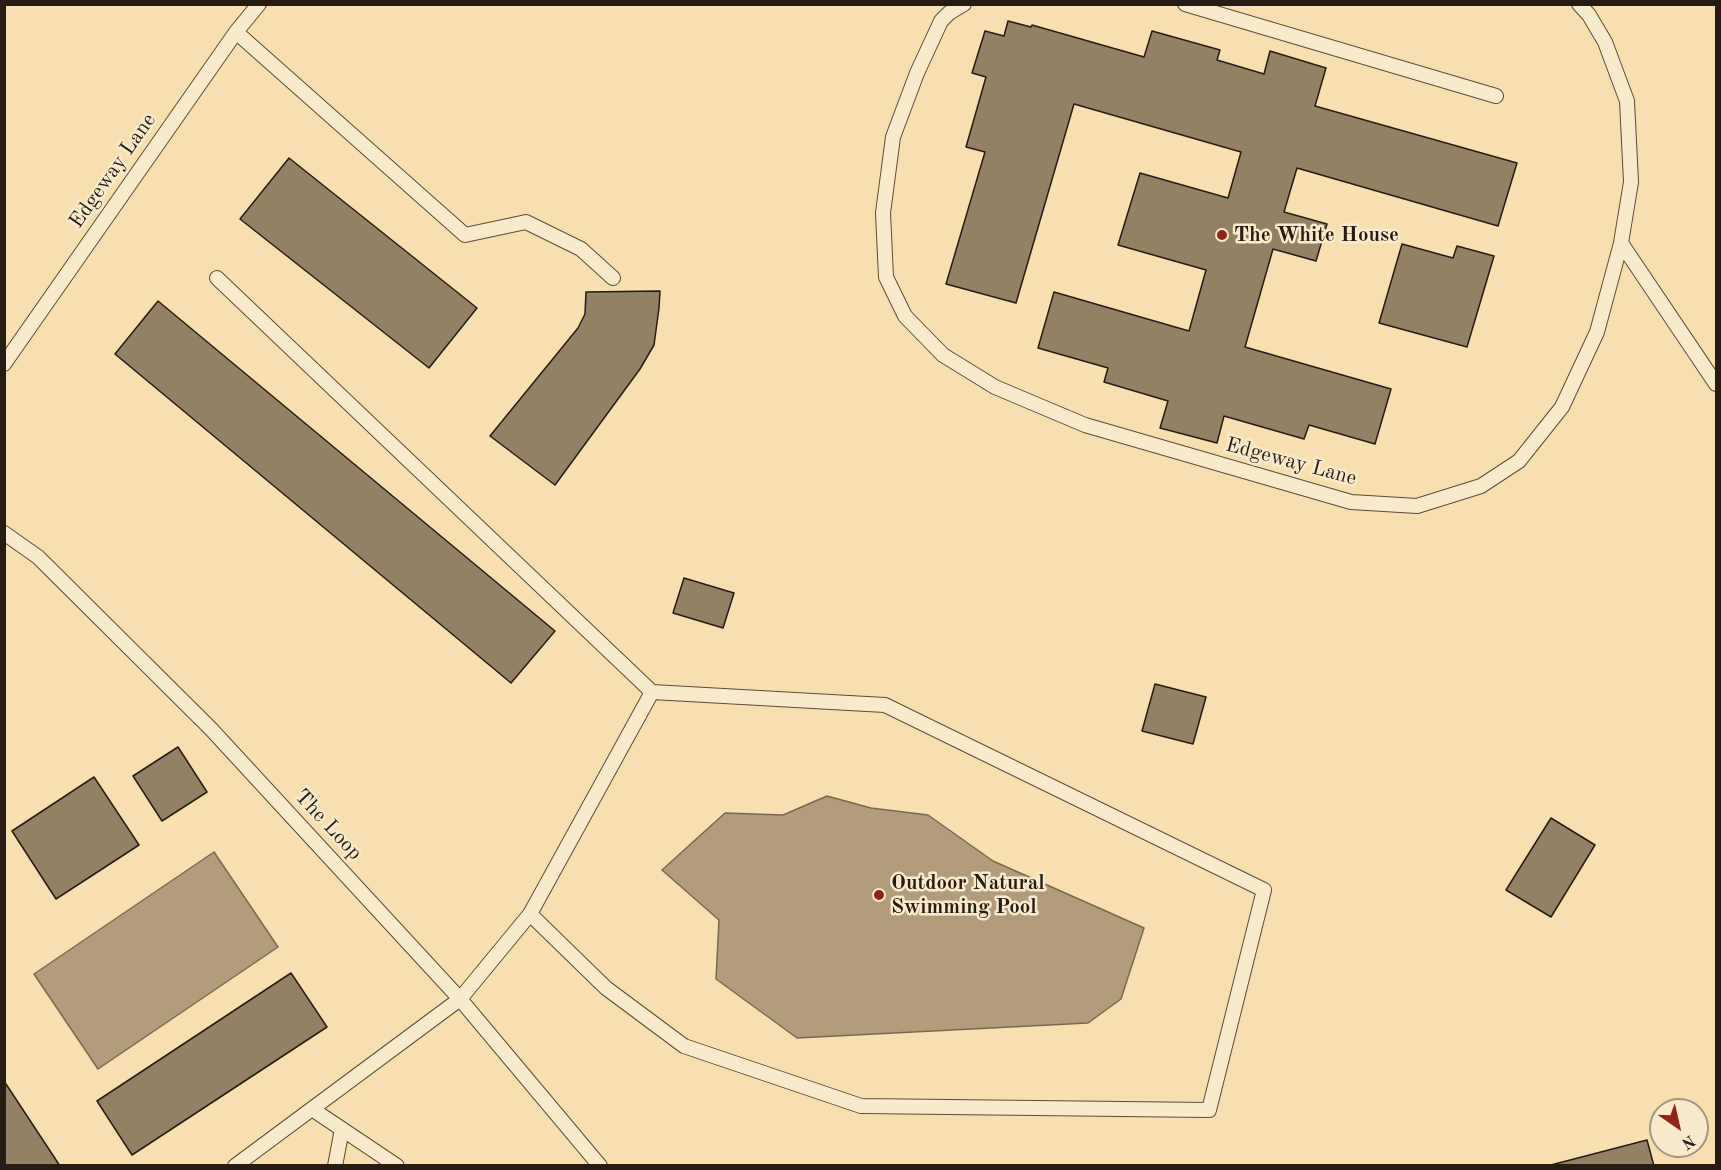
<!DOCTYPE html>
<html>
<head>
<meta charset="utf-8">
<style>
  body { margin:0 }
  #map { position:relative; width:1721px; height:1170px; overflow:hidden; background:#f8dfb0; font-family:"Old Standard TT",serif }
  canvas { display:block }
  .frame { position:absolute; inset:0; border:6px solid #261c13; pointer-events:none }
  .north { position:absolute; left:1649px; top:1098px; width:60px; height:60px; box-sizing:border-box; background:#faeacc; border:2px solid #a59882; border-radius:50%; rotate:146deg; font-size:16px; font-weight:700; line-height:24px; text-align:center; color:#261c13 }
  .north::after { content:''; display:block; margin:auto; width:21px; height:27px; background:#8f2418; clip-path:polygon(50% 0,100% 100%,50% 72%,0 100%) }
</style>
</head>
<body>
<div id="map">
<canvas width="1721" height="1170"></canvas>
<div class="frame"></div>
<div class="north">N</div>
</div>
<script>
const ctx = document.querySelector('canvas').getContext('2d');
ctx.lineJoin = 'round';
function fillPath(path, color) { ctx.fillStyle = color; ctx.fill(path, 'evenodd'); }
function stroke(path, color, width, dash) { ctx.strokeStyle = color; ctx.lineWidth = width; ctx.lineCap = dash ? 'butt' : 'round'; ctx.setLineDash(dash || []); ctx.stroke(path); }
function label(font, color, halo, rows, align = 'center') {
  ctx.font = font + ' "Old Standard TT",serif'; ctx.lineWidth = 5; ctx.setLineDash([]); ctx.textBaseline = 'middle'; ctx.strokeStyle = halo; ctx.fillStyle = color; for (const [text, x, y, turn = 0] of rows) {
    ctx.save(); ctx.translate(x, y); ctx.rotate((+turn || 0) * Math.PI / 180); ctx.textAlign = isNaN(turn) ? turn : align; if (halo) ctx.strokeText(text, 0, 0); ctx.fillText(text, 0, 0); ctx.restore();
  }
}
const water = new Path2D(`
  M 827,796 L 871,808 L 928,815 L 993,861 L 1144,928 L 1121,999 L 1088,1023 L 797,1038 L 716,979 L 719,920 L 662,870 L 725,813 L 783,815 Z
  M 214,852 L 278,947 L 98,1069 L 34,974 Z`);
fillPath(water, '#b19d7b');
stroke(water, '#796951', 1.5);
const building = new Path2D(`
  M 1008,21 L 1031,27 L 1032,25 L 1144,57 L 1152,31 L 1220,50 L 1217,60 L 1264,74 L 1270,51 L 1326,68 L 1315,106 L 1517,163 L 1498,226 L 1297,168 L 1284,212 L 1327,224 L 1316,261 L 1273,249 L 1245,347 L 1391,389 L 1375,444 L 1309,425 L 1304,439 L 1224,416 L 1217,443 L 1160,428 L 1168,401 L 1104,382 L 1108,368 L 1038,348 L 1054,292 L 1189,331 L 1206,270 L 1118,245 L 1140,173 L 1228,198 L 1241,152 L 1074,104 L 1016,303 L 946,284 L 985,152 L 966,147 L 986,77 L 972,73 L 985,31 L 1004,36 Z
  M 289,158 L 477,308 L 429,368 L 240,219 Z
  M 1402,244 L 1453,258 L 1457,246 L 1494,256 L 1467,347 L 1379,323 Z
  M 660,291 L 659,308 L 654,345 L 640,369 L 555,485 L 490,436 L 578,328 L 585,314 L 586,292 Z
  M 158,301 L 555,631 L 511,683 L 115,354 Z
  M 684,578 L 734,593 L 723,628 L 673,613 Z
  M 1155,684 L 1206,697 L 1193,744 L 1142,731 Z
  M 178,747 L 207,792 L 162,821 L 133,776 Z
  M 94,777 L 139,845 L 56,899 L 12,831 Z
  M 1551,818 L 1595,845 L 1551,917 L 1506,890 Z
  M 291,973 L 327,1027 L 132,1155 L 97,1101 Z
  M 4,1081 L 60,1166 L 4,1166 Z
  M 1647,1140 L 1654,1166 L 1547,1166 Z`);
fillPath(building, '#938165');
stroke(building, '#261c13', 1.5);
const lane = new Path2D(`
  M 964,4 L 949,13 L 941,21 L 917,73 L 893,137 L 883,213 L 886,277 L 905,316 L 943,355 L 995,387 L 1085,425 L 1351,502 L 1417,506 L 1481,486 L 1519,461 L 1562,407 L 1597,332 L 1621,243 L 1631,182 L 1627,101 L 1605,42 L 1589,15 L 1579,4
  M 1185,4 L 1496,96
  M 236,32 L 465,235 L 526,222 L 581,249 L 613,278
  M 1621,243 L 1716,384
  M 217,278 L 652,692 L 885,705 L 1264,890 L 1209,1110 L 861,1106 L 684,1046 L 606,988 L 530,914
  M 4,364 L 236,32 L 259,4
  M 4,533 L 38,557 L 211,729 L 460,999 L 600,1166
  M 312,1109 L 397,1166
  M 235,1166 L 460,999 L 530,914 L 652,692
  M 335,1166 L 342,1129`);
stroke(lane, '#5a4d3a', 16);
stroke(lane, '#faeacc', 14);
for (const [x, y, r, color] of [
  [1222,235,6,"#8f2418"],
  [879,895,6,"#8f2418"]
]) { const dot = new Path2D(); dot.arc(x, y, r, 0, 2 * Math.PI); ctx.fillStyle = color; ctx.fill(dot); stroke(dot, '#faeacc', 2); }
label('21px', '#261c13', '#faeacc', [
  ["Edgeway Lane",113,171,-55],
  ["Edgeway Lane",1291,462,15],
  ["The Loop",328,825,47]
]);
label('bold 21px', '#261c13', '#faeacc', [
  ["The White House",1234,235],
  ["Outdoor Natural",891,883],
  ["Swimming Pool",891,907]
], 'left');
</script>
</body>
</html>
